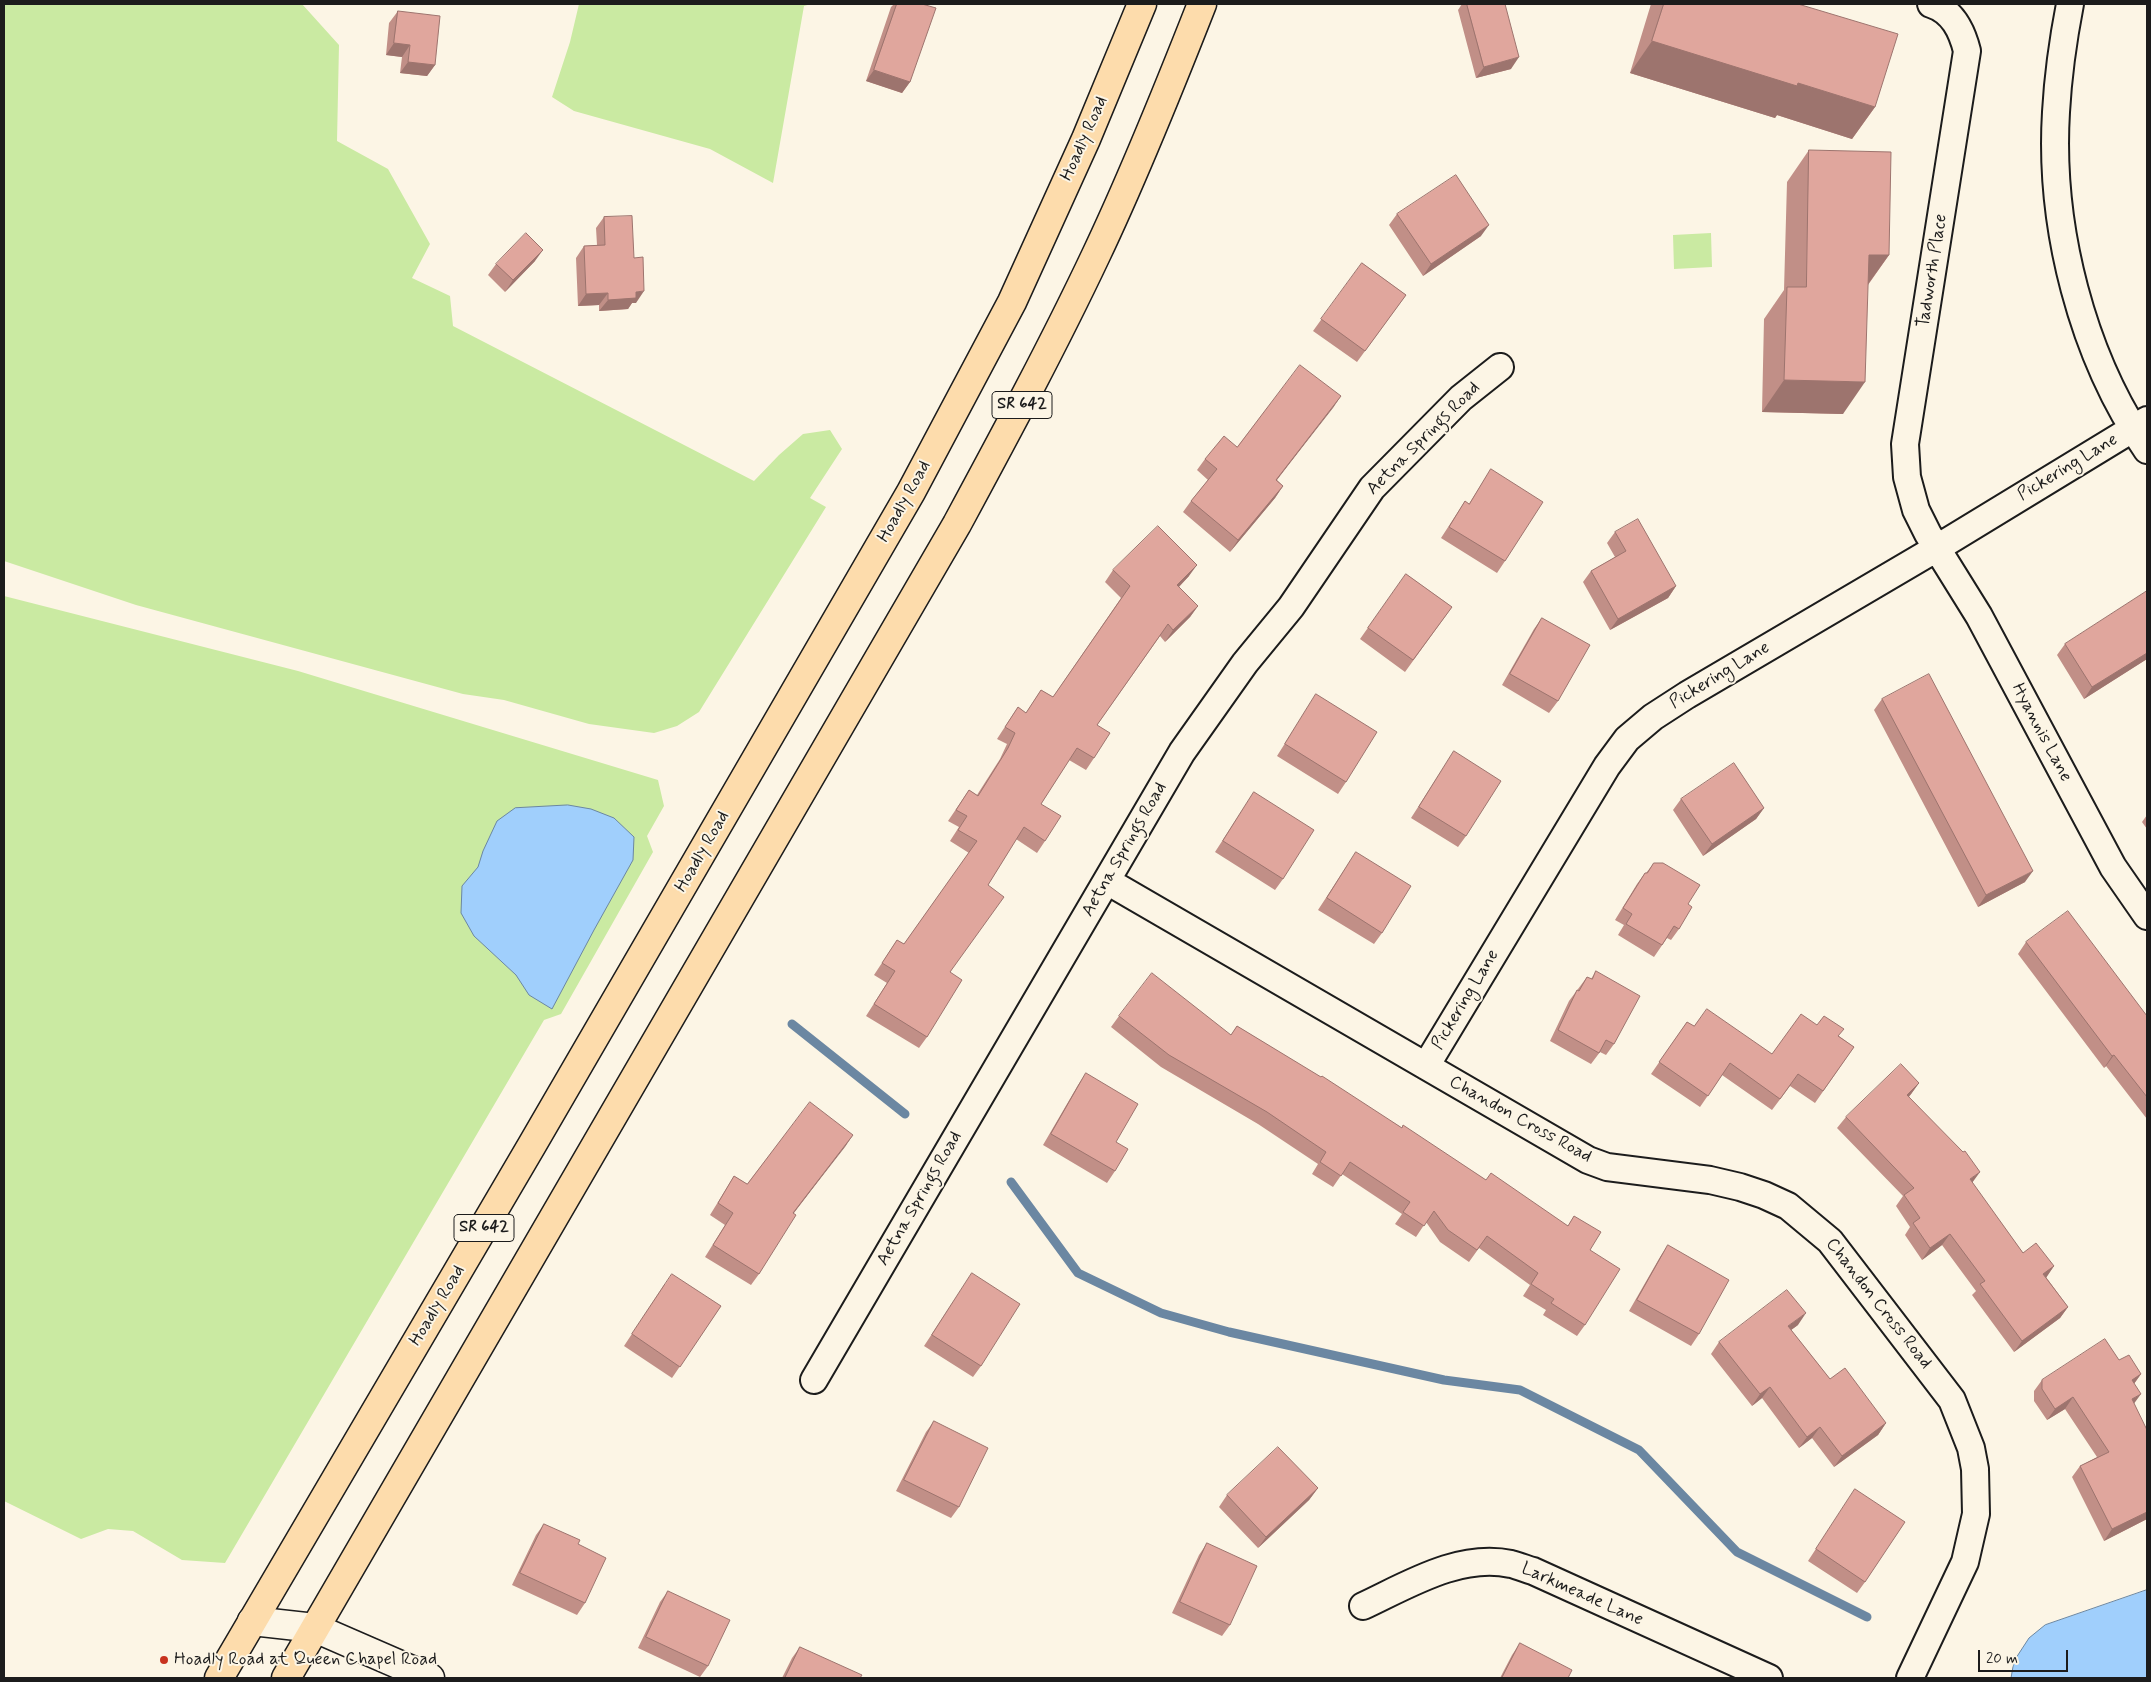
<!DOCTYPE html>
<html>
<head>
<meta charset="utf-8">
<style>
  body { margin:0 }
  #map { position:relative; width:2151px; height:1682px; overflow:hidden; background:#fcf5e5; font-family:Mynerve,sans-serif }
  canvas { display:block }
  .frame { position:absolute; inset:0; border:5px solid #1c1c1c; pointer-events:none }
  .scale { position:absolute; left:1978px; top:1650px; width:90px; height:22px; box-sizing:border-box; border:2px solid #1c1c1c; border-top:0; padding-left:6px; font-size:15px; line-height:18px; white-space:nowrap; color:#1c1c1c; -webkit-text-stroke:4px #fcf5e5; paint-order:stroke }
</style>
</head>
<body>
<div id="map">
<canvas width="2151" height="1682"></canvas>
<div class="frame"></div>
<div class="scale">20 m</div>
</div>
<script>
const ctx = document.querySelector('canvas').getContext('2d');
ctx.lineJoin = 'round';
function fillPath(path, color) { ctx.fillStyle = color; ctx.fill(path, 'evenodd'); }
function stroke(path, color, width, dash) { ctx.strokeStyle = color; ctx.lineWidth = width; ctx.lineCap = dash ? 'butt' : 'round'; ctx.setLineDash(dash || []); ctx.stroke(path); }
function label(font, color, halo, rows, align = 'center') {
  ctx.font = font + ' Mynerve,sans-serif'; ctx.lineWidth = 4; ctx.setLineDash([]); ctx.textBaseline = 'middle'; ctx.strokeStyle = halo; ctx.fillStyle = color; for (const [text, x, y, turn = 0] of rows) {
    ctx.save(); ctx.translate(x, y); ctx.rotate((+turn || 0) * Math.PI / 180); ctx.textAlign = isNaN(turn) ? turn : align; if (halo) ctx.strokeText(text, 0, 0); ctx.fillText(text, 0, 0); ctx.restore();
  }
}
fillPath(new Path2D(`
  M 4,4 L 302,4 L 339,45 L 337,141 L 388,169 L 430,244 L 412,278 L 450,296 L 453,326 L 754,481 L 779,455 L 803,434 L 830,430 L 842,449 L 810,498 L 826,507 L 699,712 L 677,726 L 654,733 L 589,724 L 504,700 L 463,694 L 136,605 L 4,561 Z
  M 579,4 L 811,4 L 804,6 L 773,183 L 710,149 L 574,111 L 552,97 L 570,42 Z
  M 1711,233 L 1712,267 L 1674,269 L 1673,235 Z
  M 4,596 L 298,671 L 658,780 L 664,806 L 647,836 L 653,852 L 561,1014 L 544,1020 L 225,1563 L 182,1560 L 133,1531 L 108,1529 L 81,1539 L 4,1501 Z`), '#caeaa2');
const water = new Path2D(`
  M 568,805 L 591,809 L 614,818 L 634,837 L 633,860 L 594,930 L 552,1009 L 529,995 L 516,975 L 474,936 L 461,913 L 462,886 L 478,867 L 483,851 L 497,821 L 515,808 Z
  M 2147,1590 L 2147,1678 L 2011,1678 L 2014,1661 L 2029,1638 L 2045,1625 Z`);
fillPath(water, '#a0cffc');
stroke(water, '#6b87a2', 1);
stroke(new Path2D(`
  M 792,1024 L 905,1114
  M 1011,1182 L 1078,1273 L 1161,1313 L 1229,1332 L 1444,1380 L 1520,1390 L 1639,1450 L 1737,1552 L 1867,1617`), '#6b87a2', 9);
const minor = new Path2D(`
  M 1931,4 C 1953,11 1962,31 1967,51 L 1905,444 L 1907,477 L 1916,510 L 1928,534 L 1979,616 L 2113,867 L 2147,916
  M 2070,4 C 2063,40 2058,76 2056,112 C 2049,227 2082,356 2147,450
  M 1107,881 L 1588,1160 L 1607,1167 L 1710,1180 L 1740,1187 L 1764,1195 L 1788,1206 L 1830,1241 L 1952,1400 L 1971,1448 L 1975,1469 L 1976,1514 L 1965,1562 L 1910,1678
  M 1426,1066 L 1607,766 L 1627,739 L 1653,717 L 1687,695 L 1937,548 L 2147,420
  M 814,1380 L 1182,752 L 1245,663 L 1291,607 L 1372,488 L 1461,398 L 1500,367
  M 1363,1606 C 1408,1585 1459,1553 1511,1564 C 1519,1566 1526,1569 1533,1571 L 1769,1678`);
const tertiary = new Path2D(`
  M 252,1621 L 315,1628 L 430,1678`);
const primary = new Path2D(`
  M 219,1678 L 532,1145 L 911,492 L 1012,302 L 1086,139 L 1142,4
  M 286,1678 L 957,524 C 1005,435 1053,346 1096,255 C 1135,173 1169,88 1202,4`);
stroke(minor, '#1c1c1c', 30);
stroke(tertiary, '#1c1c1c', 31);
stroke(primary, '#1c1c1c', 31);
stroke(minor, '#fcf5e5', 26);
stroke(tertiary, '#fcf5e5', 28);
stroke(primary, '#fddcac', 28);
fillPath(new Path2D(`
  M 894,4 L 922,4 L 910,82 L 902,93 L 866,81 L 891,7 Z
  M 1462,4 L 1505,4 L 1511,69 L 1476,78 L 1458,10 Z
  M 1651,4 L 1798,4 L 1875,107 L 1852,139 L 1777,115 L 1775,118 L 1630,73 Z
  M 398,11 L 435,65 L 427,76 L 400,73 L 402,57 L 386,55 L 389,23 Z
  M 1809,150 L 1889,255 L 1868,285 L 1843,414 L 1762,412 L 1764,319 L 1784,290 L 1787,182 Z
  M 1397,214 L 1481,236 L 1423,276 L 1389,225 Z
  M 604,217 L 634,258 L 636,303 L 632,303 L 628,309 L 599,311 L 599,305 L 578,306 L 576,258 L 584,246 L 597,245 L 596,228 Z
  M 535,261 L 505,292 L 488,275 L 496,264 Z
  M 1362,263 L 1406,295 L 1357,362 L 1313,331 Z
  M 1341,396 L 1277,480 L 1283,486 L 1275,498 L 1230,552 L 1183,512 L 1191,501 L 1208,480 L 1197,470 L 1205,459 L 1237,447 Z
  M 1491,469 L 1505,561 L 1497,573 L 1441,538 L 1465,501 L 1469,504 Z
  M 1615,532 L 1676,586 L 1668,598 L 1610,630 L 1583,582 L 1591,571 L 1615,557 L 1607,543 Z
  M 1113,570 L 1189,576 L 1179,587 L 1198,606 L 1190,617 L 1165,642 L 1160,636 L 1097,725 L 1094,758 L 1086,770 L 1069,760 L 1041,804 L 1045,841 L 1037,853 L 1016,839 L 988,885 L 950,973 L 927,1037 L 919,1048 L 866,1016 L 887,983 L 874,975 L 897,940 L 904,944 L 969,853 L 950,841 L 959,827 L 948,821 L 969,790 L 977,795 L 1000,759 L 1007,744 L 997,739 L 1010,719 L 1018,707 L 1026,713 L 1041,690 L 1053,697 L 1121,598 L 1105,582 Z
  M 1406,574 L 1452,607 L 1405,672 L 1360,639 Z
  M 2147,591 L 2147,659 L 2084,699 L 2057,655 L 2065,644 Z
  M 1542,618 L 1558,701 L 1549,713 L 1502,685 L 1534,629 Z
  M 1316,694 L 1346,782 L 1338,794 L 1277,756 Z
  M 1882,699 L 2025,882 L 1978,907 L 1874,710 Z
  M 1454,751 L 1466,836 L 1458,847 L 1411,818 Z
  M 1254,792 L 1283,879 L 1275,890 L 1215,852 Z
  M 1681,799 L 1764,808 L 1756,819 L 1703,856 L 1673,810 Z
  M 2147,815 L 2147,829 L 2142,822 Z
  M 1356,852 L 1382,933 L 1374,944 L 1318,910 Z
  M 1654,863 L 1688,904 L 1679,929 L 1671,940 L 1667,938 L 1654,957 L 1618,935 L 1624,925 L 1615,920 L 1637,884 L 1645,873 L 1646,873 Z
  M 2026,942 L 2147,1016 L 2147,1119 L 2106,1066 L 2104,1068 L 2018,954 Z
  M 1596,971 L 1614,1044 L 1606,1055 L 1600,1052 L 1591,1064 L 1550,1041 L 1569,1001 L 1587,977 L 1591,979 Z
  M 1119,1016 L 1231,1035 L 1237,1026 L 1486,1180 L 1568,1226 L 1574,1216 L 1590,1250 L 1585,1325 L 1577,1336 L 1543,1315 L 1546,1310 L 1523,1296 L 1530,1285 L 1479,1248 L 1469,1262 L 1440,1242 L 1426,1222 L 1416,1237 L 1395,1224 L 1402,1214 L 1342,1174 L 1333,1187 L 1312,1174 L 1318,1164 L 1258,1124 L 1161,1067 L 1111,1027 Z
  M 1687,1022 L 1694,1026 L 1772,1054 L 1817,1025 L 1839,1036 L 1854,1047 L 1815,1103 L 1790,1086 L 1772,1110 L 1722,1075 L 1700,1107 L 1651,1074 Z
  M 1086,1073 L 1116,1142 L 1115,1171 L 1107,1183 L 1043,1145 L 1078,1085 Z
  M 1919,1083 L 1909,1097 L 2023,1253 L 2054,1266 L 2046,1277 L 2068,1307 L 2060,1318 L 2014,1352 L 1972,1295 L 1976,1291 L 1942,1245 L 1922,1260 L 1905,1235 L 1910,1227 L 1896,1206 L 1903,1196 L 1837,1128 L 1846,1117 Z
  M 853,1135 L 794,1213 L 759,1274 L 751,1285 L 705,1257 L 725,1225 L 710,1215 L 734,1176 L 747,1184 Z
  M 1668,1245 L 1699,1334 L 1691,1346 L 1629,1311 L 1660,1257 Z
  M 972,1273 L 981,1366 L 973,1377 L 924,1346 Z
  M 664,1285 L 721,1306 L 672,1378 L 624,1346 Z
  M 1798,1325 L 1791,1330 L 1830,1379 L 1886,1423 L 1878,1435 L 1834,1467 L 1812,1438 L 1799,1448 L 1762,1398 L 1752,1406 L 1711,1354 L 1719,1342 Z
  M 2119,1360 L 2141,1374 L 2134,1384 L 2134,1403 L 2147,1519 L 2104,1541 L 2072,1477 L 2080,1466 L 2097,1457 L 2065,1409 L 2047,1420 L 2034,1401 L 2034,1391 L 2042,1380 Z
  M 934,1421 L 959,1507 L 951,1518 L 896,1491 L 926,1432 Z
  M 1318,1488 L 1309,1500 L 1258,1548 L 1219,1507 L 1227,1495 Z
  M 1855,1489 L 1865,1582 L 1857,1593 L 1808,1561 Z
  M 544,1524 L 578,1544 L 585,1603 L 577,1615 L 512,1585 L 536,1535 Z
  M 1207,1543 L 1230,1625 L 1222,1636 L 1172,1613 L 1199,1555 Z
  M 668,1591 L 708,1666 L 700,1677 L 638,1648 L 660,1602 Z
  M 1520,1643 L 1568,1678 L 1500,1678 L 1512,1655 Z
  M 800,1647 L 860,1678 L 782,1678 L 792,1658 Z`), '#c18f87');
fillPath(new Path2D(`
  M 1652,41 L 1798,83 L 1875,107 L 1852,139 L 1777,115 L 1775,118 L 1630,73 Z
  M 394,43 L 410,45 L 402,57 L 386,55 Z
  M 1519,57 L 1511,69 L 1476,78 L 1484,67 Z
  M 408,62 L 435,65 L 427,76 L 400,73 Z
  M 874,70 L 910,82 L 902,93 L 866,81 Z
  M 1489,225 L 1481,236 L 1423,276 L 1431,264 Z
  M 543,250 L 535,261 L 505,292 L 513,280 Z
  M 1869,255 L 1889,255 L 1866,287 Z
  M 644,291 L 636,303 L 632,303 L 628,309 L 599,311 L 608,300 L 636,292 Z
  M 608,293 L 599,305 L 578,306 L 586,294 Z
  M 1784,380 L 1865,382 L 1843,414 L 1762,412 Z
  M 1341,396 L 1333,408 L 1268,491 L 1276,480 Z
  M 1283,486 L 1275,498 L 1230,552 L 1238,540 Z
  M 1197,565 L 1189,576 L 1169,597 L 1177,585 Z
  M 1676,586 L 1668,598 L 1610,630 L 1618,619 Z
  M 1198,606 L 1190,617 L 1165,642 L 1173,630 Z
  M 2147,653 L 2147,659 L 2084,699 L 2092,687 Z
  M 1764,808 L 1756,819 L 1703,856 L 1712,844 Z
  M 2033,871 L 2025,882 L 1978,907 L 1986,895 Z
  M 2114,1055 L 2106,1066 L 2104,1068 L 2112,1056 Z
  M 1919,1083 L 1911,1094 L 1899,1106 L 1907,1095 Z
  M 853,1135 L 845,1147 L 785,1224 L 793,1213 Z
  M 1980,1172 L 1972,1183 L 1970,1179 Z
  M 1950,1234 L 1942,1245 L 1922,1260 L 1930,1248 Z
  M 2054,1266 L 2046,1278 L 2043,1274 Z
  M 2068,1307 L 2060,1318 L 2014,1352 L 2022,1341 Z
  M 1806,1313 L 1798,1325 L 1780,1338 L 1788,1326 Z
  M 2141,1374 L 2133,1385 L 2132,1380 Z
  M 1770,1387 L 1762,1398 L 1752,1406 L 1760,1394 Z
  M 2141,1394 L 2133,1405 L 2132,1399 Z
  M 2073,1397 L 2065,1409 L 2047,1420 L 2055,1409 Z
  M 1886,1423 L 1878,1435 L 1834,1467 L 1842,1456 Z
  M 1820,1427 L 1812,1438 L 1799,1448 L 1807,1437 Z
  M 1318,1488 L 1309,1500 L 1258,1548 L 1266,1537 Z
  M 2147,1512 L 2147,1519 L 2104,1541 L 2112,1529 Z`), '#9d746e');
const building = new Path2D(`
  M 897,4 L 922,4 L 936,8 L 910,82 L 874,70 Z
  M 1467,4 L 1505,4 L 1519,57 L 1484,67 Z
  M 1664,4 L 1798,4 L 1898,34 L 1875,107 L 1798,83 L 1797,86 L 1652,41 Z
  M 398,11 L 440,16 L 435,65 L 408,62 L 410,45 L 394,43 Z
  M 1809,150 L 1891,152 L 1889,255 L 1869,255 L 1865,382 L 1784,380 L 1787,287 L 1806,287 Z
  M 1456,175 L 1489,225 L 1431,264 L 1397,214 Z
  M 632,216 L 634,258 L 643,257 L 644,291 L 636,292 L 636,298 L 608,300 L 608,293 L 586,294 L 584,246 L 605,245 L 604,217 Z
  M 526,233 L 543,250 L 513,280 L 496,264 Z
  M 1362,263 L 1406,295 L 1365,351 L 1321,319 Z
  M 1300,365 L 1341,396 L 1276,480 L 1283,486 L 1238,540 L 1191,501 L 1217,469 L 1205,459 L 1224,436 L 1237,447 Z
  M 1491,469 L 1543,502 L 1505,561 L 1449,527 L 1465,501 L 1469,504 Z
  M 1638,519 L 1676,586 L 1618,619 L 1591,571 L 1626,551 L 1615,532 Z
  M 1158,526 L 1197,565 L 1177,585 L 1198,606 L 1173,630 L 1168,624 L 1097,725 L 1110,733 L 1094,758 L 1077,748 L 1041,804 L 1061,816 L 1045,841 L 1024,827 L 988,885 L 1004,897 L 950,972 L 962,980 L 927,1037 L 874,1004 L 895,971 L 882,963 L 897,940 L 904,944 L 977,841 L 958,830 L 967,816 L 956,810 L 969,790 L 978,796 L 1008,748 L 1015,733 L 1005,727 L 1018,707 L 1026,713 L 1041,690 L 1053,697 L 1130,586 L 1113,570 Z
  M 1406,574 L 1452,607 L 1413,660 L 1368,628 Z
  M 2147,591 L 2147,653 L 2092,687 L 2065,644 Z
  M 1542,618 L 1590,645 L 1558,701 L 1510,674 Z
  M 1929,674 L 2033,871 L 1986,895 L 1882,699 Z
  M 1316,694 L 1377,732 L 1346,782 L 1285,744 Z
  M 1454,751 L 1501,781 L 1466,836 L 1419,807 Z
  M 1734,763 L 1764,808 L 1712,844 L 1681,799 Z
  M 1254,792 L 1314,830 L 1283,879 L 1223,841 Z
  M 1356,852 L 1411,886 L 1382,933 L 1327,898 Z
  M 1654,863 L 1663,863 L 1700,885 L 1688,904 L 1692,907 L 1679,929 L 1674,926 L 1662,945 L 1626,924 L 1632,914 L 1623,908 L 1645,873 L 1647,873 Z
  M 2068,911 L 2147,1016 L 2147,1097 L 2114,1055 L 2112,1056 L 2026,942 Z
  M 1596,971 L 1640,996 L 1614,1044 L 1606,1040 L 1599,1053 L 1558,1030 L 1577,990 L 1579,991 L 1587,977 L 1592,979 Z
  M 1152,973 L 1231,1035 L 1237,1026 L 1321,1077 L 1322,1076 L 1402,1128 L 1403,1125 L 1486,1180 L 1491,1173 L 1568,1226 L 1574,1216 L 1601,1232 L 1590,1250 L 1620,1269 L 1585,1325 L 1551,1303 L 1554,1299 L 1531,1284 L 1538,1273 L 1487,1236 L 1477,1250 L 1448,1230 L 1434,1211 L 1424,1226 L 1403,1212 L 1410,1202 L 1350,1162 L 1341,1176 L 1320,1162 L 1326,1152 L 1267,1112 L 1169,1055 L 1119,1016 Z
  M 1707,1009 L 1772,1054 L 1801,1014 L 1817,1025 L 1824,1016 L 1844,1029 L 1838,1036 L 1854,1047 L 1823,1091 L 1798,1074 L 1780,1099 L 1730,1063 L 1708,1096 L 1659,1062 L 1687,1022 L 1694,1026 Z
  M 1901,1064 L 1919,1083 L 1907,1095 L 1963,1152 L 1965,1151 L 1980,1172 L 1970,1179 L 2023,1253 L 2036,1243 L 2054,1266 L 2043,1274 L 2068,1307 L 2022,1341 L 1980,1284 L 1985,1281 L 1950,1234 L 1930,1248 L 1913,1223 L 1920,1218 L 1904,1195 L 1914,1188 L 1846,1117 Z
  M 1086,1073 L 1138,1104 L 1116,1142 L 1128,1149 L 1115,1171 L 1051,1134 Z
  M 810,1102 L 853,1135 L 793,1213 L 796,1215 L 759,1274 L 713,1245 L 733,1213 L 718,1203 L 734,1176 L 747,1184 Z
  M 1668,1245 L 1729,1280 L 1699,1334 L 1637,1300 Z
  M 972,1273 L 1020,1304 L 981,1366 L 932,1335 Z
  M 672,1274 L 721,1306 L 680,1367 L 632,1334 Z
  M 1787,1290 L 1806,1313 L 1788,1326 L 1830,1379 L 1845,1368 L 1886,1423 L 1842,1456 L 1820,1427 L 1807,1437 L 1770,1387 L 1760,1394 L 1719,1342 Z
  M 2105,1339 L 2119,1360 L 2129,1355 L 2141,1374 L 2132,1380 L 2141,1394 L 2132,1399 L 2147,1430 L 2147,1512 L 2112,1529 L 2080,1466 L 2109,1452 L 2073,1397 L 2055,1409 L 2042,1389 L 2042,1380 Z
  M 934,1421 L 988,1448 L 959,1507 L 904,1480 Z
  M 1278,1447 L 1318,1488 L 1266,1537 L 1227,1495 Z
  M 1855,1489 L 1905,1522 L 1865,1582 L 1816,1549 Z
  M 544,1524 L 580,1540 L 578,1544 L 606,1558 L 585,1603 L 520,1573 Z
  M 1207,1543 L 1257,1566 L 1230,1625 L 1180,1602 Z
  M 668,1591 L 730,1620 L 708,1666 L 646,1637 Z
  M 1520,1643 L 1572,1670 L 1568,1678 L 1502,1678 Z
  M 800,1647 L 862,1675 L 860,1678 L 785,1678 Z`);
fillPath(building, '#e0a69d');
stroke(building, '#9d746e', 1);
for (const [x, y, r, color] of [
  [164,1660,5,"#c8321e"]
]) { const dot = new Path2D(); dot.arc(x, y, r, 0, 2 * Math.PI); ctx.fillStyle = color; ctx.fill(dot); stroke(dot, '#fcf5e5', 2); }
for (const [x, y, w] of [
  [1022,405,60],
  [484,1228,60]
]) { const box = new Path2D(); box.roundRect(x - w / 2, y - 13.5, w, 27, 4); ctx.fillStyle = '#fcf5e5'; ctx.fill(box); stroke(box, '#1c1c1c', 1); }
label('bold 16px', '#1c1c1c', null, [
  ["SR 642",1022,405],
  ["SR 642",484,1228]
]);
label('18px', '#1c1c1c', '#fcf5e5', [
  ["Hoadly Road",1085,139,-66],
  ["Tadworth Place",1933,271,-81],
  ["Aetna Springs Road",1424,439,-45],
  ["Pickering Lane",2068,468,-31],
  ["Hoadly Road",905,502,-61],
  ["Pickering Lane",1720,676,-31],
  ["Hyannis Lane",2041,733,62],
  ["Aetna Springs Road",1125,850,-60],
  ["Hoadly Road",703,852,-60],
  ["Pickering Lane",1466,1000,-59],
  ["Chandon Cross Road",1520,1120,29],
  ["Aetna Springs Road",920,1199,-60],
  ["Chandon Cross Road",1878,1304,52],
  ["Hoadly Road",438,1306,-59],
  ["Larkmeade Lane",1582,1595,24]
]);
label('18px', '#1c1c1c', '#fcf5e5', [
  ["Hoadly Road at Queen Chapel Road",174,1660]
], 'left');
</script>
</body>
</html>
